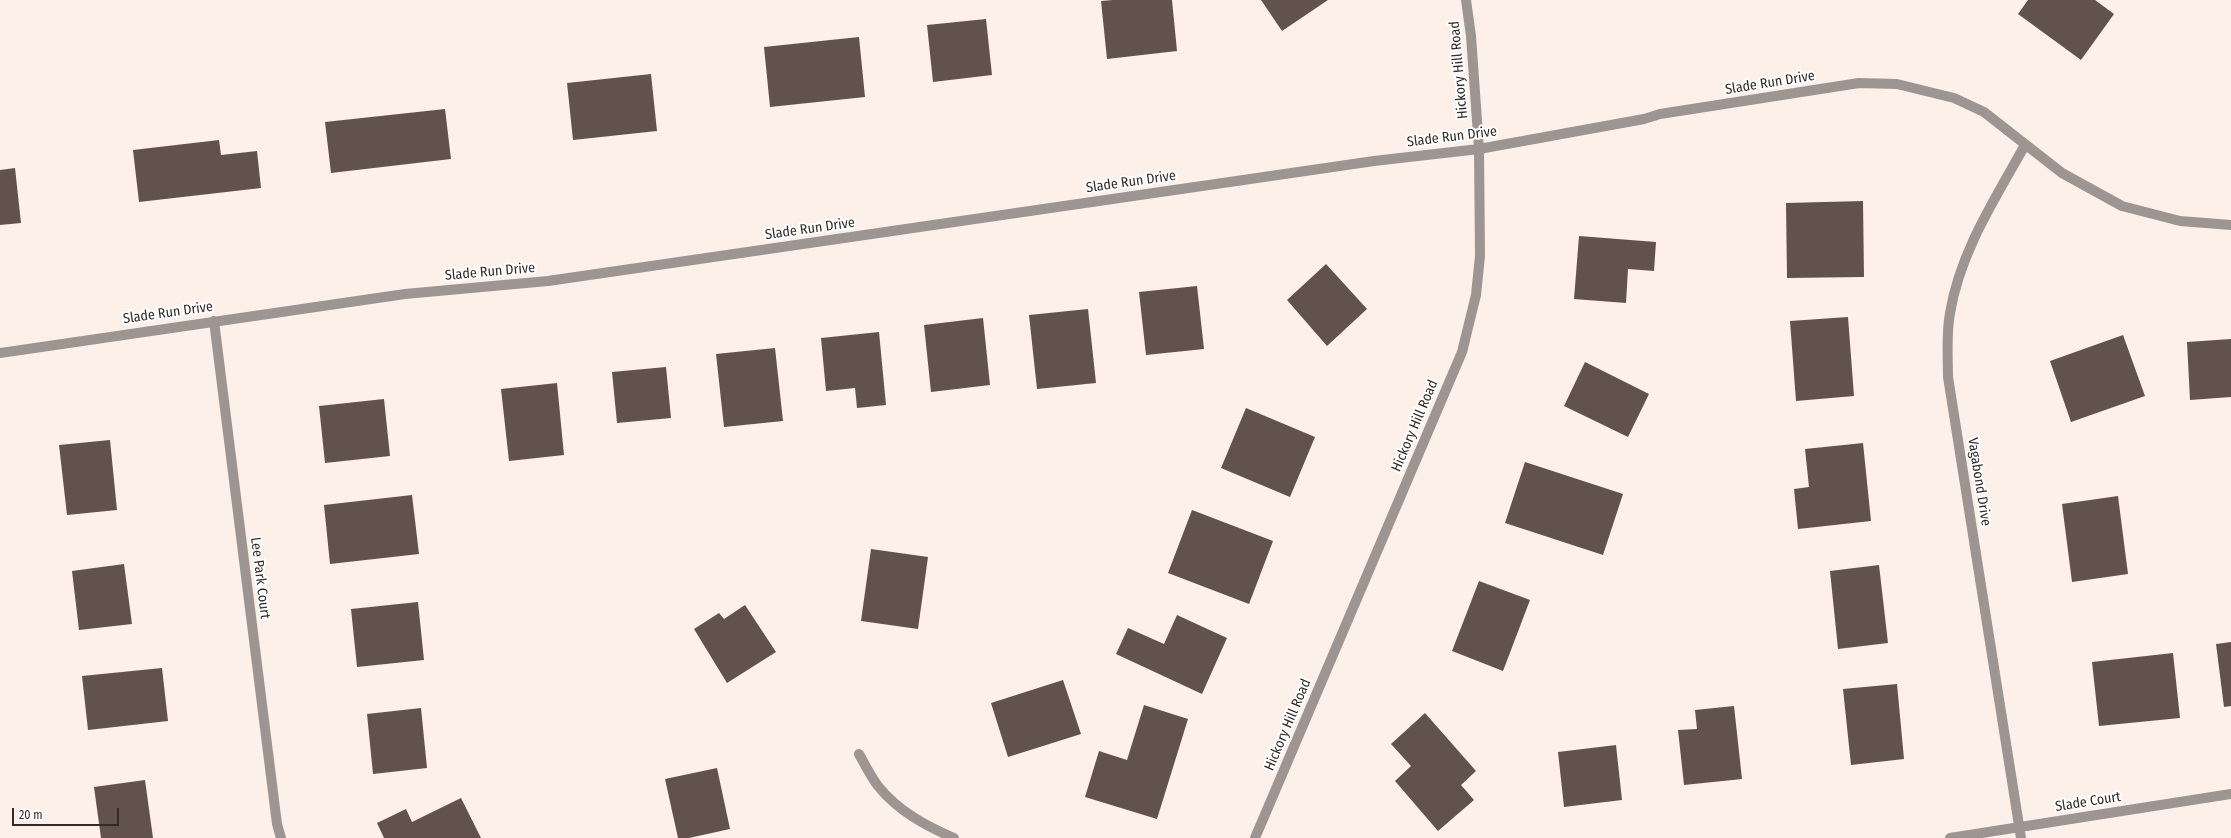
<!DOCTYPE html>
<html>
<head>
<meta charset="utf-8">
<style>
  body { margin:0 }
  #map { position:relative; width:2231px; height:838px; overflow:hidden; background:#fdf0e8; font-family:"Fira Sans Condensed",sans-serif }
  canvas { display:block }
  .scale { position:absolute; left:12px; top:808px; width:107px; height:18px; box-sizing:border-box; border:2px solid #312b28; border-top:0; padding-left:5px; font-size:12px; line-height:14px; white-space:nowrap; color:#312b28; -webkit-text-stroke:3px #fff; paint-order:stroke }
</style>
</head>
<body>
<div id="map">
<canvas width="2231" height="838"></canvas>
<div class="scale">20 m</div>
</div>
<script>
const ctx = document.querySelector('canvas').getContext('2d');
ctx.lineJoin = 'round';
function fillPath(path, color) { ctx.fillStyle = color; ctx.fill(path, 'evenodd'); }
function stroke(path, color, width, dash) { ctx.strokeStyle = color; ctx.lineWidth = width; ctx.lineCap = dash ? 'butt' : 'round'; ctx.setLineDash(dash || []); ctx.stroke(path); }
function label(font, color, halo, rows, align = 'center') {
  ctx.font = font + ' "Fira Sans Condensed",sans-serif'; ctx.lineWidth = 4; ctx.setLineDash([]); ctx.textBaseline = 'middle'; ctx.strokeStyle = halo; ctx.fillStyle = color; for (const [text, x, y, turn = 0] of rows) {
    ctx.save(); ctx.translate(x, y); ctx.rotate((+turn || 0) * Math.PI / 180); ctx.textAlign = isNaN(turn) ? turn : align; if (halo) ctx.strokeText(text, 0, 0); ctx.fillText(text, 0, 0); ctx.restore();
  }
}
fillPath(new Path2D(`
  M 1113,0 L 1172,0 L 1177,51 L 1107,59 L 1101,1 Z
  M 1261,0 L 1328,0 L 1282,31 Z
  M 2028,0 L 2095,0 L 2114,14 L 2081,60 L 2018,14 Z
  M 986,19 L 992,75 L 933,82 L 927,25 Z
  M 859,37 L 865,97 L 770,107 L 764,47 Z
  M 651,74 L 657,131 L 573,140 L 567,83 Z
  M 445,109 L 451,159 L 331,173 L 325,122 Z
  M 219,140 L 221,155 L 257,151 L 261,188 L 139,202 L 133,150 Z
  M 15,168 L 21,223 L 0,225 L 0,170 Z
  M 1863,201 L 1864,277 L 1787,278 L 1786,203 Z
  M 1579,236 L 1656,242 L 1654,271 L 1628,269 L 1626,303 L 1574,299 Z
  M 1326,264 L 1367,309 L 1327,346 L 1287,300 Z
  M 1197,286 L 1204,349 L 1146,355 L 1139,292 Z
  M 1088,309 L 1096,383 L 1037,389 L 1029,315 Z
  M 1848,317 L 1854,396 L 1796,401 L 1790,321 Z
  M 983,318 L 990,385 L 931,392 L 924,325 Z
  M 879,332 L 886,405 L 857,408 L 855,388 L 826,391 L 821,338 Z
  M 2123,335 L 2145,396 L 2071,422 L 2050,361 Z
  M 2231,339 L 2231,397 L 2190,400 L 2187,342 Z
  M 775,348 L 783,421 L 724,427 L 716,354 Z
  M 1585,362 L 1649,394 L 1628,437 L 1564,406 Z
  M 666,367 L 671,418 L 617,423 L 612,372 Z
  M 557,383 L 564,455 L 509,461 L 501,389 Z
  M 384,399 L 390,456 L 325,463 L 319,406 Z
  M 1246,408 L 1315,437 L 1290,497 L 1221,468 Z
  M 110,440 L 117,510 L 67,515 L 59,445 Z
  M 1863,443 L 1871,521 L 1798,529 L 1794,489 L 1809,487 L 1805,449 Z
  M 1525,462 L 1623,494 L 1603,555 L 1505,523 Z
  M 412,495 L 419,554 L 330,564 L 324,505 Z
  M 2118,496 L 2128,574 L 2072,582 L 2062,504 Z
  M 1192,510 L 1273,541 L 1249,604 L 1168,573 Z
  M 871,549 L 928,557 L 918,629 L 861,621 Z
  M 124,564 L 132,624 L 79,630 L 72,571 Z
  M 1879,565 L 1888,643 L 1838,649 L 1830,571 Z
  M 1479,581 L 1530,600 L 1503,671 L 1452,651 Z
  M 418,602 L 424,660 L 357,667 L 351,609 Z
  M 745,605 L 776,652 L 727,683 L 694,629 L 719,613 L 724,619 Z
  M 1177,615 L 1227,638 L 1202,694 L 1116,654 L 1128,628 L 1164,644 Z
  M 2231,642 L 2231,706 L 2224,707 L 2216,644 Z
  M 2173,653 L 2180,718 L 2099,726 L 2092,662 Z
  M 162,668 L 168,721 L 88,730 L 82,676 Z
  M 1063,680 L 1081,734 L 1008,757 L 991,703 Z
  M 1897,684 L 1904,759 L 1851,765 L 1843,689 Z
  M 1144,705 L 1188,719 L 1157,819 L 1085,797 L 1099,751 L 1127,760 Z
  M 1734,706 L 1742,779 L 1684,785 L 1678,730 L 1697,729 L 1695,710 Z
  M 421,708 L 427,768 L 373,774 L 367,714 Z
  M 1425,713 L 1476,771 L 1461,785 L 1474,800 L 1438,831 L 1395,781 L 1411,766 L 1391,744 Z
  M 1616,745 L 1622,800 L 1564,807 L 1558,752 Z
  M 717,768 L 730,829 L 689,838 L 678,838 L 665,779 Z
  M 145,780 L 153,838 L 101,838 L 94,787 Z
  M 461,798 L 481,838 L 384,838 L 377,823 L 406,809 L 412,822 Z`), '#61534c');
stroke(new Path2D(`
  M 214,321 L 277,824 L 281,838
  M 0,353 L 405,294 L 548,281 L 1374,161 L 1479,149 L 1644,119 L 1660,114 L 1859,83 L 1897,84 L 1954,98 L 1984,112 L 2062,173 L 2122,206 L 2180,221 L 2231,225
  M 859,754 C 865,765 871,777 878,786 C 898,811 926,826 954,838
  M 1255,838 L 1462,352 L 1476,295 L 1480,256 L 1479,149 L 1471,36 L 1466,0
  M 1950,838 L 2231,794
  M 2021,838 L 1948,377 C 1948,357 1946,334 1950,313 C 1960,252 1995,199 2025,145`), '#9c9591', 10);
label('14px', '#312b28', '#fff', [
  ["Hickory Hill Road",1459,70,-95],
  ["Slade Run Drive",1770,83,-9],
  ["Slade Run Drive",1452,137,-7],
  ["Slade Run Drive",1131,182,-8],
  ["Slade Run Drive",810,229,-8],
  ["Slade Run Drive",490,272,-5],
  ["Slade Run Drive",168,313,-8],
  ["Hickory Hill Road",1415,426,-67],
  ["Vagabond Drive",1979,482,81],
  ["Lee Park Court",260,578,83],
  ["Hickory Hill Road",1288,725,-67],
  ["Slade Court",2088,802,-9]
]);
</script>
</body>
</html>
